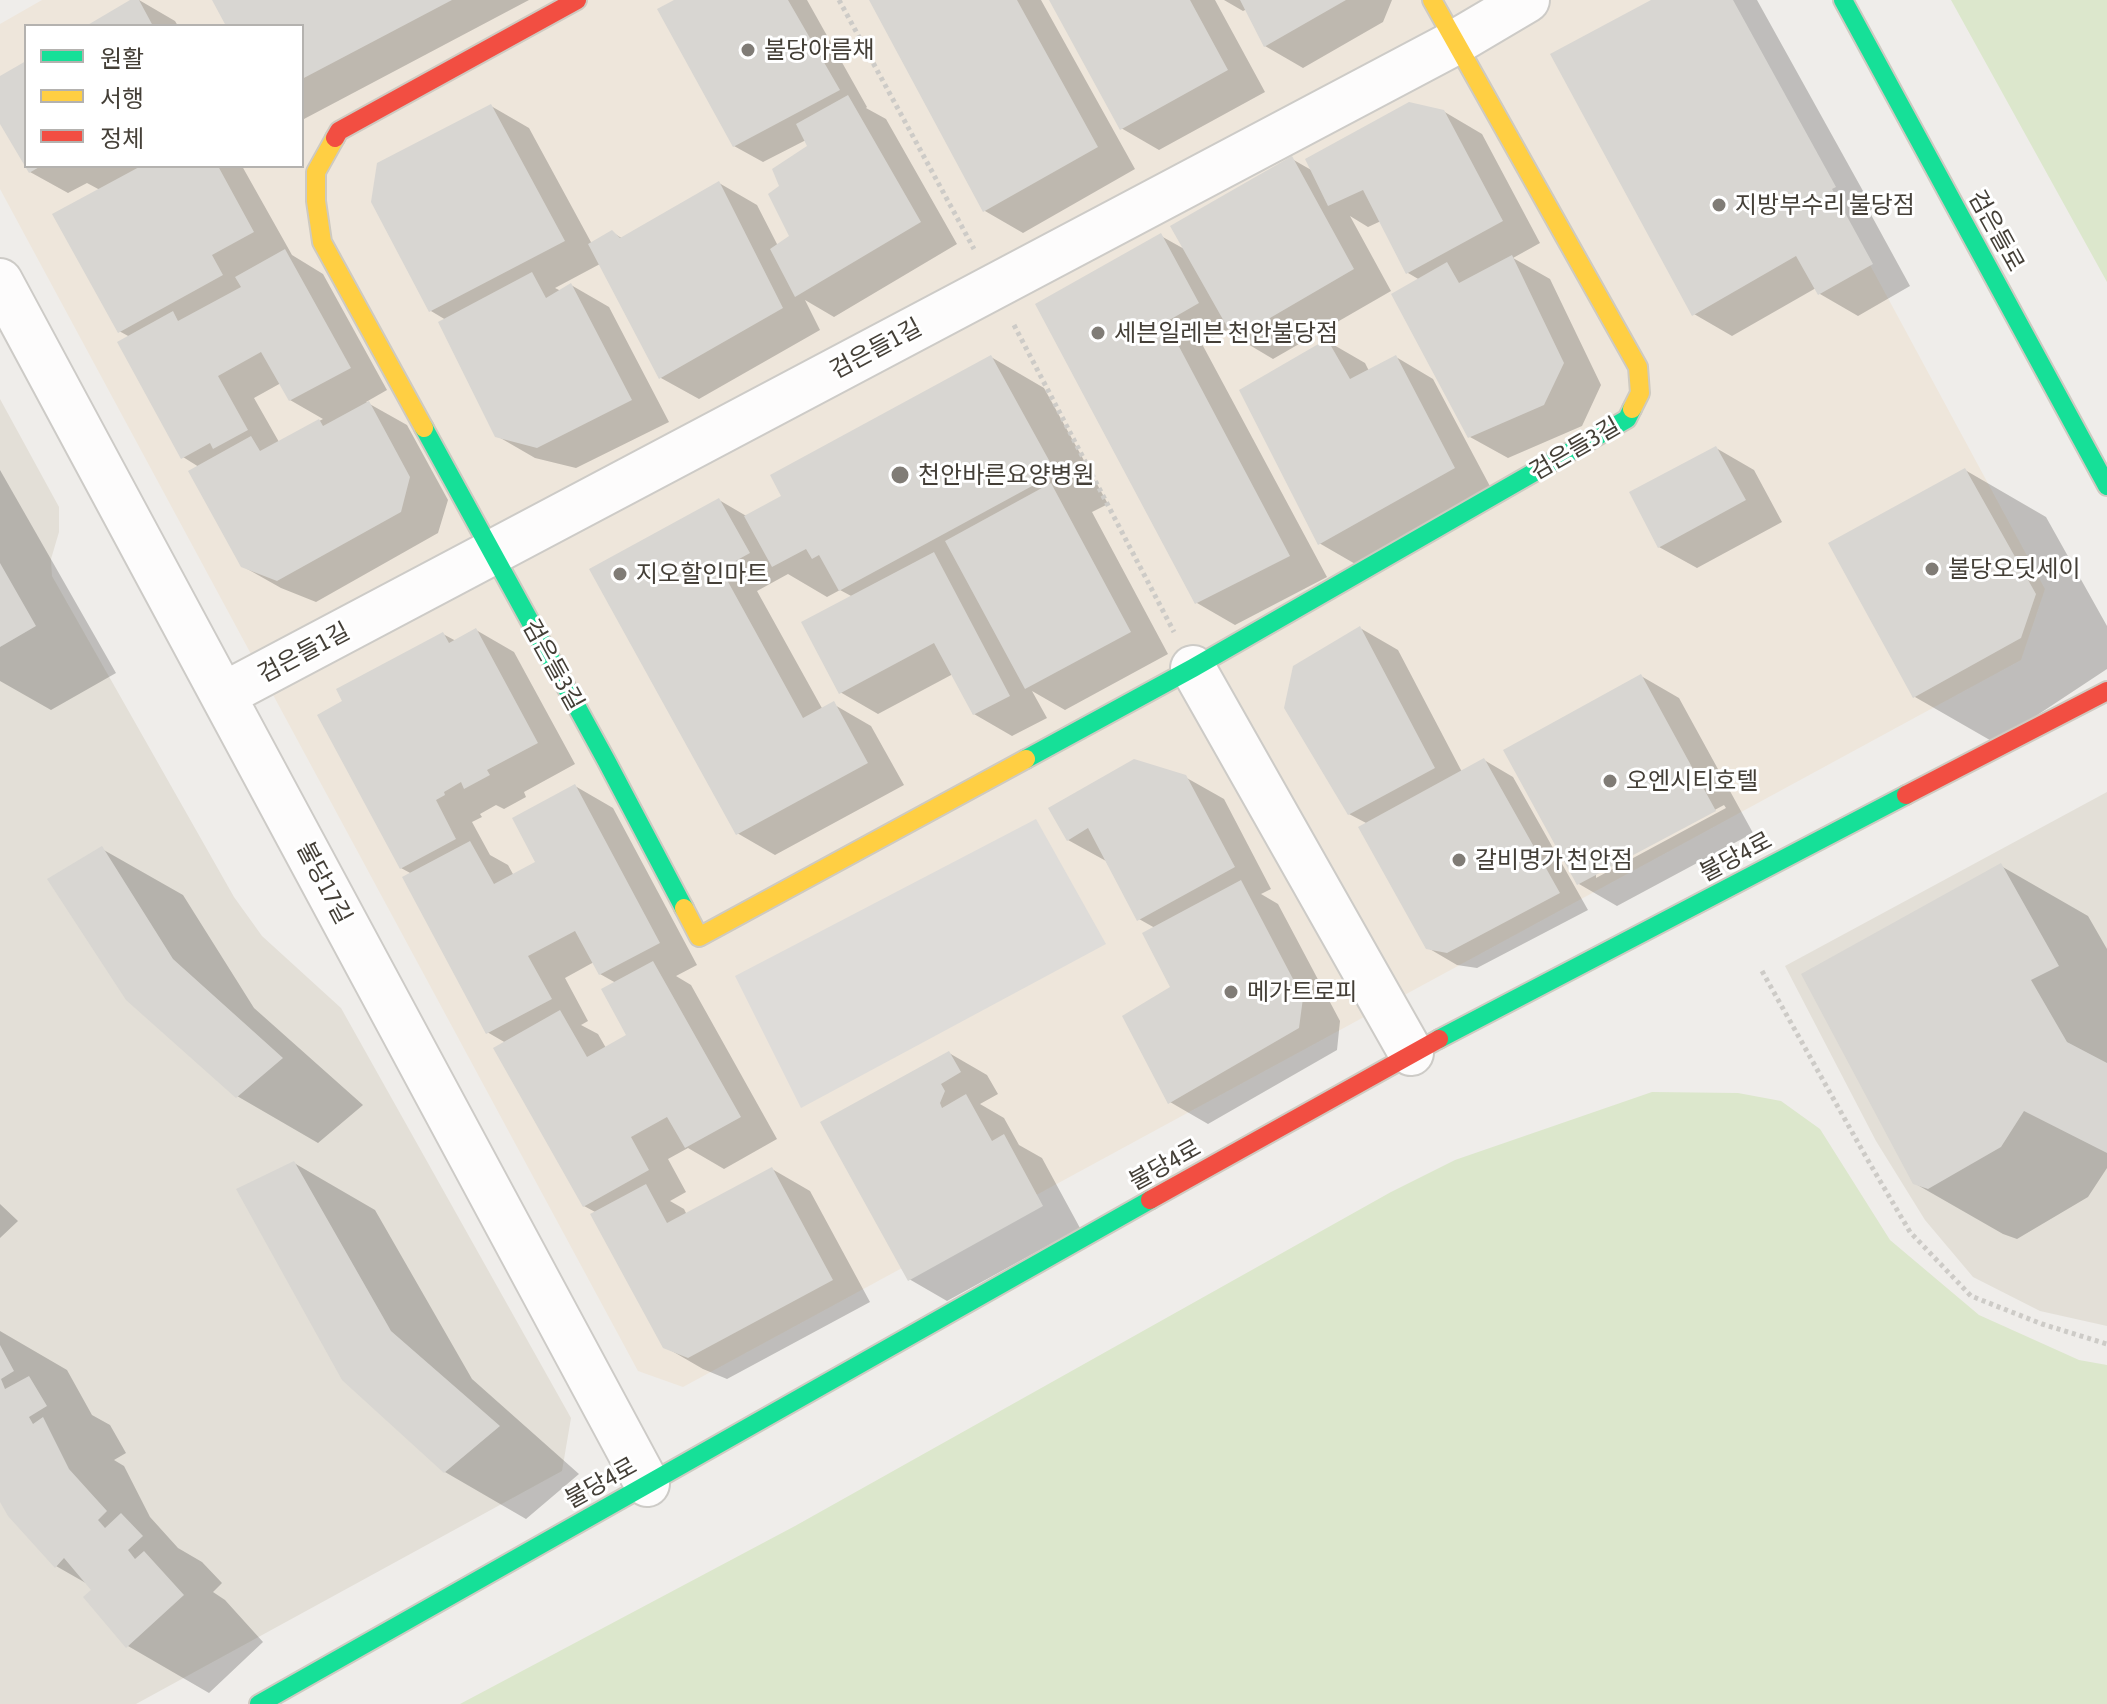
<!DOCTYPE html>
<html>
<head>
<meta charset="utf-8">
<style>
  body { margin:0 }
  #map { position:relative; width:2107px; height:1704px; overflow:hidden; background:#efedea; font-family:"Asap Condensed","Noto Sans KR",sans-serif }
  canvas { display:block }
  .legend { position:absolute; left:24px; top:24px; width:280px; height:144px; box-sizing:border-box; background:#fff; border:2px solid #b4b2af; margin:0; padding:10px 14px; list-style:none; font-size:24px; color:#443f37 }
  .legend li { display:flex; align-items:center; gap:16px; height:40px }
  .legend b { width:40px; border:2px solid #b4b2af }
</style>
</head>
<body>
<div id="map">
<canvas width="2107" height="1704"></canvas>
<ul class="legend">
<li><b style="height:10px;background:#16e098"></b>원활</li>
<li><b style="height:10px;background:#ffcf43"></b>서행</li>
<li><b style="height:10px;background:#f24e42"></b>정체</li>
</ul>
</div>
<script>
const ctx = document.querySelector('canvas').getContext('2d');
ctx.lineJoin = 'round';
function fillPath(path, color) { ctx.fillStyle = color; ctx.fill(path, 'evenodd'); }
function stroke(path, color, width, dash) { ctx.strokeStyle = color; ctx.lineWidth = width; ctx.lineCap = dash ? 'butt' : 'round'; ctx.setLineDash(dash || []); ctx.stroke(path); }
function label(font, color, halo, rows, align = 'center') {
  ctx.font = font + ' "Asap Condensed","Noto Sans KR",sans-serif'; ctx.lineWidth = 6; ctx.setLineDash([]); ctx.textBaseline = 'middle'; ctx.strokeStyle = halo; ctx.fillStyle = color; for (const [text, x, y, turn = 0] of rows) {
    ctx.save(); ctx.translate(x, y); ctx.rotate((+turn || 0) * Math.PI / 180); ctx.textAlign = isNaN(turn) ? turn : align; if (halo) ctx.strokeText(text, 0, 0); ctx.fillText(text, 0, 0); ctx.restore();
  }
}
fillPath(new Path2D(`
  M 0,399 L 59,507 L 59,532 L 51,559 L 52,576 L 234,897 L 262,936 L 341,1008 L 571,1418 L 562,1471 L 136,1704 L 0,1704 Z
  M 2107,792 L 2107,1326 L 2040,1311 L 1973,1277 L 1925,1220 L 1876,1141 L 1785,966 Z`), '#e3dfd7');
fillPath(new Path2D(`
  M 42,0 L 1727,0 L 2045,589 L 2021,660 L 683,1387 L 638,1371 L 0,189 L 0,24 ZM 26,26 L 302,26 L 302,166 L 26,166 Z`), '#eee6db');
fillPath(new Path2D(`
  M 1951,0 L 2107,0 L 2107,282 Z
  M 1652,1092 L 1738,1093 L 1781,1101 L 1820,1129 L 1890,1240 L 1979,1315 L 2079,1360 L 2107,1365 L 2107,1704 L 460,1704 L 795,1526 L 1391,1192 L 1455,1160 Z`), '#dce7cc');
fillPath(new Path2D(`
  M 1036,819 L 1106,944 L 801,1108 L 735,976 Z`), '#dedcd9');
fillPath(new Path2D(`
  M 134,0 L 139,0 L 175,21 L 178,26 L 90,26 Z
  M 215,0 L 529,0 L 304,119 L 302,118 L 302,26 L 228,26 Z
  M 678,0 L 807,0 L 867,107 L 866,108 L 886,119 L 957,244 L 834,317 L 805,300 L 820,330 L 699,399 L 661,378 L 600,264 L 555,288 L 561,291 L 571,285 L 609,307 L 669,422 L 576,468 L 535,458 L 497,436 L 446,320 L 431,311 L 491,106 L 529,128 L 592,244 L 612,232 L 623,239 L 719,183 L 757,205 L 778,246 L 791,237 L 781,187 L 810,147 L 806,140 L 763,162 L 734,146 Z
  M 871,0 L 1041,0 L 1135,169 L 1023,233 L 985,211 Z
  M 1052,0 L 1215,0 L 1265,92 L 1159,150 L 1121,128 Z
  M 1224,0 L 1392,0 L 1383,22 L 1303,68 L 1265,46 L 1247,9 L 1243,11 Z
  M 1655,0 L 1757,0 L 1873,209 L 1869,211 L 1910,286 L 1858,316 L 1820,294 L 1816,288 L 1732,336 L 1694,314 Z
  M 1443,111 L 1482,134 L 1540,243 L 1513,258 L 1550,279 L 1601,385 L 1582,426 L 1508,458 L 1470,437 L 1420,280 L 1408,273 L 1381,221 L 1368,227 L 1350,216 L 1391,291 L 1273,359 L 1236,337 L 1231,328 L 1202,344 L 1327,577 L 1235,625 L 1197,603 L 1038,305 L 1161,236 L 1186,250 L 1292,159 L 1313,171 Z
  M 27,166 L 242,166 L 292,255 L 323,274 L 387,390 L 366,402 L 407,425 L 448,500 L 438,533 L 316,602 L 281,588 L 242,566 L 199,467 L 183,457 L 130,337 L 119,331 L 100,190 L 87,183 L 68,193 L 30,172 ZM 281,383 L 290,400 L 323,419 L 279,442 L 254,398 Z
  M 1327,341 L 1365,363 L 1369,371 L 1396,357 L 1433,379 L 1492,490 L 1357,565 L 1319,543 Z
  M 991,357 L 1044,388 L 1108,504 L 1092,512 L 1168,654 L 1065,710 L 1032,691 L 1047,718 L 1012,736 L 974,714 L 953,674 L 878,714 L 840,692 L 853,597 L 840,590 L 827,597 L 788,574 L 757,591 L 823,710 L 833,704 L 871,726 L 904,785 L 775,855 L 737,833 L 592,570 L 719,500 L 748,517 L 783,497 Z
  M 1716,448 L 1754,470 L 1782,522 L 1697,568 L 1659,547 Z
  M 0,470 L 116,673 L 51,710 L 0,681 Z
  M 1965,470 L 2046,517 L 2107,626 L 2107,669 L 1995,743 L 1915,697 Z
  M 1360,628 L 1398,650 L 1462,772 L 1484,760 L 1513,777 L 1588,910 L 1477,968 L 1457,965 L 1428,948 L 1368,824 L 1349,814 Z
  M 476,630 L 514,652 L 575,764 L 524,792 L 526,797 L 504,809 L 496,805 L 480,814 L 482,817 L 472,822 L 490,855 L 508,865 L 514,876 L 538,863 L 575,786 L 613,808 L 697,965 L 676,976 L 691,985 L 777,1139 L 724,1169 L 688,1148 L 668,1159 L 686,1192 L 670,1201 L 684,1209 L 687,1215 L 772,1169 L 810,1191 L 870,1302 L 727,1379 L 703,1369 L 665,1347 L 597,1213 L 584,1206 L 506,1043 L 487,1032 L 412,874 L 401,868 L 345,702 L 443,634 L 456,641 ZM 594,962 L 600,974 L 616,983 L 629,1036 L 606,1048 L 598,1034 L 581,1025 L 588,1021 L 565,978 Z
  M 1641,676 L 1679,698 L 1753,833 L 1617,906 L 1579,884 ZM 1724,805 L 1726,808 L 1596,878 L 1596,873 Z
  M 1185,777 L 1224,799 L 1271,889 L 1261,894 L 1278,904 L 1340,1021 L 1337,1050 L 1208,1124 L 1170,1102 L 1173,988 L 1155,928 L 1139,919 L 1106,861 L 1068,840 L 1051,809 Z
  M 102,849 L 183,895 L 254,1008 L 363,1105 L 318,1143 L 237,1096 Z
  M 2001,866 L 2088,916 L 2107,949 L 2107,1168 L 2088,1197 L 2017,1239 L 2003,1234 L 1914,1183 Z
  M 949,1053 L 987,1075 L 998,1094 L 980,1104 L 1004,1118 L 1019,1145 L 1042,1158 L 1080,1228 L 947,1301 L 909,1279 L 823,1123 Z
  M 294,1163 L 375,1210 L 472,1379 L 579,1474 L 526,1519 L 445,1472 L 344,1379 Z
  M 0,1204 L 18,1221 L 0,1238 Z
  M 0,1331 L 67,1370 L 92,1415 L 110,1425 L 126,1453 L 114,1460 L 124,1466 L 150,1517 L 178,1548 L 202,1562 L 222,1583 L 213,1592 L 225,1600 L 263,1642 L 209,1693 L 128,1646 L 91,1586 L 56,1566 L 0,1498 Z`), '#0003');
fillPath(new Path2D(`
  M 130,0 L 139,0 L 153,26 L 86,26 Z
  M 212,0 L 452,0 L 302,79 L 302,26 L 226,26 Z
  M 674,0 L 788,0 L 840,90 L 733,147 L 657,9 Z
  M 869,0 L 1017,0 L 1098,147 L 983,212 Z
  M 1049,0 L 1190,0 L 1228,70 L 1120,130 Z
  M 1240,0 L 1346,0 L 1264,47 Z
  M 1651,0 L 1733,0 L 1836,187 L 1832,189 L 1873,264 L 1818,295 L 1796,256 L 1692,316 L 1550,54 Z
  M 26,61 L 26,166 L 41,166 L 29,173 L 0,124 L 0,76 Z
  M 848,95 L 921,222 L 795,297 L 770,249 L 789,236 L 768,194 L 779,186 L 772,169 L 807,146 L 796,124 Z
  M 1409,102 L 1444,110 L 1503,221 L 1406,274 L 1363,190 L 1328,206 L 1305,159 Z
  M 491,104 L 565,241 L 429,312 L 371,202 L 377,163 Z
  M 1292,156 L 1354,269 L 1234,339 L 1170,226 Z
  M 141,166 L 218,166 L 254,232 L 212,255 L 223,275 L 118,333 L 52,214 Z
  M 719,181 L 783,308 L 659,379 L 588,244 L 612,230 L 620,238 Z
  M 1161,233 L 1199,303 L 1166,322 L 1290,556 L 1195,604 L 1035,304 Z
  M 285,249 L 351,368 L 289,401 L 261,352 L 218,376 L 248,430 L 213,449 L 210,443 L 181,459 L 117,342 L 173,311 L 178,321 L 241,287 L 235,277 Z
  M 1512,255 L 1564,363 L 1544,405 L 1468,438 L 1391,294 L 1447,262 L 1459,283 Z
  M 532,272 L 546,298 L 571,283 L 632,400 L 537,448 L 495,437 L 438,322 Z
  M 1327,339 L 1350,379 L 1396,355 L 1455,468 L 1318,545 L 1239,390 Z
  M 991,355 L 1056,473 L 839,591 L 819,555 L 812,559 L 806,549 L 772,567 L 744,516 L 781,496 L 770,475 Z
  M 369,401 L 410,477 L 401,512 L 277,581 L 241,567 L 188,471 L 251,436 L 260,451 L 319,419 L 323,426 Z
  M 1716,446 L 1746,500 L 1658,548 L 1629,492 Z
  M 1965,468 L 2036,594 L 2021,638 L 1913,698 L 1828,543 Z
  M 1051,483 L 1131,632 L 1025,689 L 945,541 Z
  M 719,498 L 750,553 L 721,569 L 803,718 L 834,701 L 868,763 L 736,835 L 589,569 Z
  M 934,552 L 1010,696 L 973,715 L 934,643 L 839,694 L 801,622 Z
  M 0,563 L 36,626 L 0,647 Z
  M 1360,626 L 1435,768 L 1348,815 L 1284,708 L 1293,666 Z
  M 476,628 L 538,743 L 487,770 L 490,775 L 464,789 L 461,782 L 444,792 L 445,795 L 436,800 L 456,839 L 400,869 L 317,715 L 342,701 L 336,689 L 443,632 L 449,643 Z
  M 1641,674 L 1716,811 L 1577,885 L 1503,750 Z
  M 1484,758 L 1560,893 L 1447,953 L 1426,949 L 1358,827 Z
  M 1134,759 L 1186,775 L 1235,867 L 1137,921 L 1088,828 L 1067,841 L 1048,808 Z
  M 575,784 L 660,943 L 599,975 L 575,931 L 528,956 L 552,999 L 486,1034 L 402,877 L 470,841 L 494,884 L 535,862 L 512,818 Z
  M 102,846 L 173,959 L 283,1058 L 236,1098 L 126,1000 L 47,879 Z
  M 2001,863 L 2059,966 L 2031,980 L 2067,1042 L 2107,1063 L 2107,1153 L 2024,1111 L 2001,1147 L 1928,1189 L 1913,1184 L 1801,974 Z
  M 1241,880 L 1303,998 L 1299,1028 L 1168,1104 L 1122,1016 L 1170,987 L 1142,933 Z
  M 653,961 L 741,1117 L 685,1148 L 667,1117 L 631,1137 L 649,1170 L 583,1207 L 493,1048 L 560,1010 L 587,1057 L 626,1035 L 601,989 Z
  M 949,1051 L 961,1072 L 941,1084 L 945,1091 L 940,1103 L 942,1108 L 966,1094 L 992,1141 L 1004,1134 L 1043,1206 L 908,1281 L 820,1122 Z
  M 294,1161 L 391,1331 L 500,1426 L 444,1473 L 342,1380 L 236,1189 Z
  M 772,1167 L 833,1280 L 688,1358 L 663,1348 L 590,1214 L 646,1184 L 667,1223 Z
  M 0,1345 L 14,1371 L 1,1379 L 5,1389 L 29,1376 L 47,1406 L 29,1417 L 33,1424 L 43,1417 L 69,1469 L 107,1511 L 98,1520 L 105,1528 L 121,1513 L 143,1536 L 128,1550 L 135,1559 L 144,1551 L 184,1595 L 126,1648 L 83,1597 L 91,1590 L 64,1558 L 55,1568 L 8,1516 L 0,1502 Z`), '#d8d6d2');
const street = new Path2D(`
  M 0,281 L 647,1484
  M 1193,668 L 1411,1053
  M 223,695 L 1456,42 L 1527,0`);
const fast = new Path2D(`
  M 1843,0 L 2107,486
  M 424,428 L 606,760 L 684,908
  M 1026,759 L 1193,668 L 1627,419 L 1632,409
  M 1439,1039 L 1906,795
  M 259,1704 L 1150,1200`);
const slow = new Path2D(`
  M 1432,0 L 1638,367 L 1640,393 L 1632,409
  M 335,138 L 316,172 L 316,201 L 322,242 L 424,428
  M 684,908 L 699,937 L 1026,759`);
const jam = new Path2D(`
  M 335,138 L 339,131 L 577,0
  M 1906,795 L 2107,691
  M 1150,1200 L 1439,1039`);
stroke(street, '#cdcbc7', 48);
stroke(fast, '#cecac1', 22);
stroke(slow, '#cecac1', 22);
stroke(jam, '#cecac1', 22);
stroke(new Path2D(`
  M 839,0 L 974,249
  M 1014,325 L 1174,632
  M 1762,971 L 1866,1157 L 1910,1232 L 1971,1296 L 2042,1324 L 2107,1344`), '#cdcbc7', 5, [4, 4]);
stroke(street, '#fdfcfc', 44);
stroke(fast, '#16e098', 18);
stroke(slow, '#ffcf43', 18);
stroke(jam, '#f24e42', 18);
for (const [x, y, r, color] of [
  [748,50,8,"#807c76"],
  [1719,205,8,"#807c76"],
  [1098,333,8,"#807c76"],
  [900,475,10,"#807c76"],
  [1932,569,8,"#807c76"],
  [620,574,8,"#807c76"],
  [1610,781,8,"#807c76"],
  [1459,860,8,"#807c76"],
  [1231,992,8,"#807c76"]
]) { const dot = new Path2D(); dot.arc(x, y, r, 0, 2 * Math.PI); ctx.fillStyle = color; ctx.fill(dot); stroke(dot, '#fff', 3); }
label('24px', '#443f37', '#fff', [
  ["불당아름채",764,50],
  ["지방부수리 불당점",1735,205],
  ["세븐일레븐 천안불당점",1114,333],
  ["천안바른요양병원",918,475],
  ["불당오딧세이",1948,569],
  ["지오할인마트",636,574],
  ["오엔시티호텔",1626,781],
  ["갈비명가 천안점",1475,860],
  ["메가트로피",1247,992]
], 'left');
label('24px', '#443f37', '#fff', [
  ["검은들로",1996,231,61],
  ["검은들1길",876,349,-28],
  ["검은들3길",1575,449,-30],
  ["검은들1길",304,653,-28],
  ["검은들3길",553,665,61],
  ["불당4로",1736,857,-28],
  ["불당17길",324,883,62],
  ["불당4로",1165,1165,-29],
  ["불당4로",601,1483,-29]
]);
</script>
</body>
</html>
